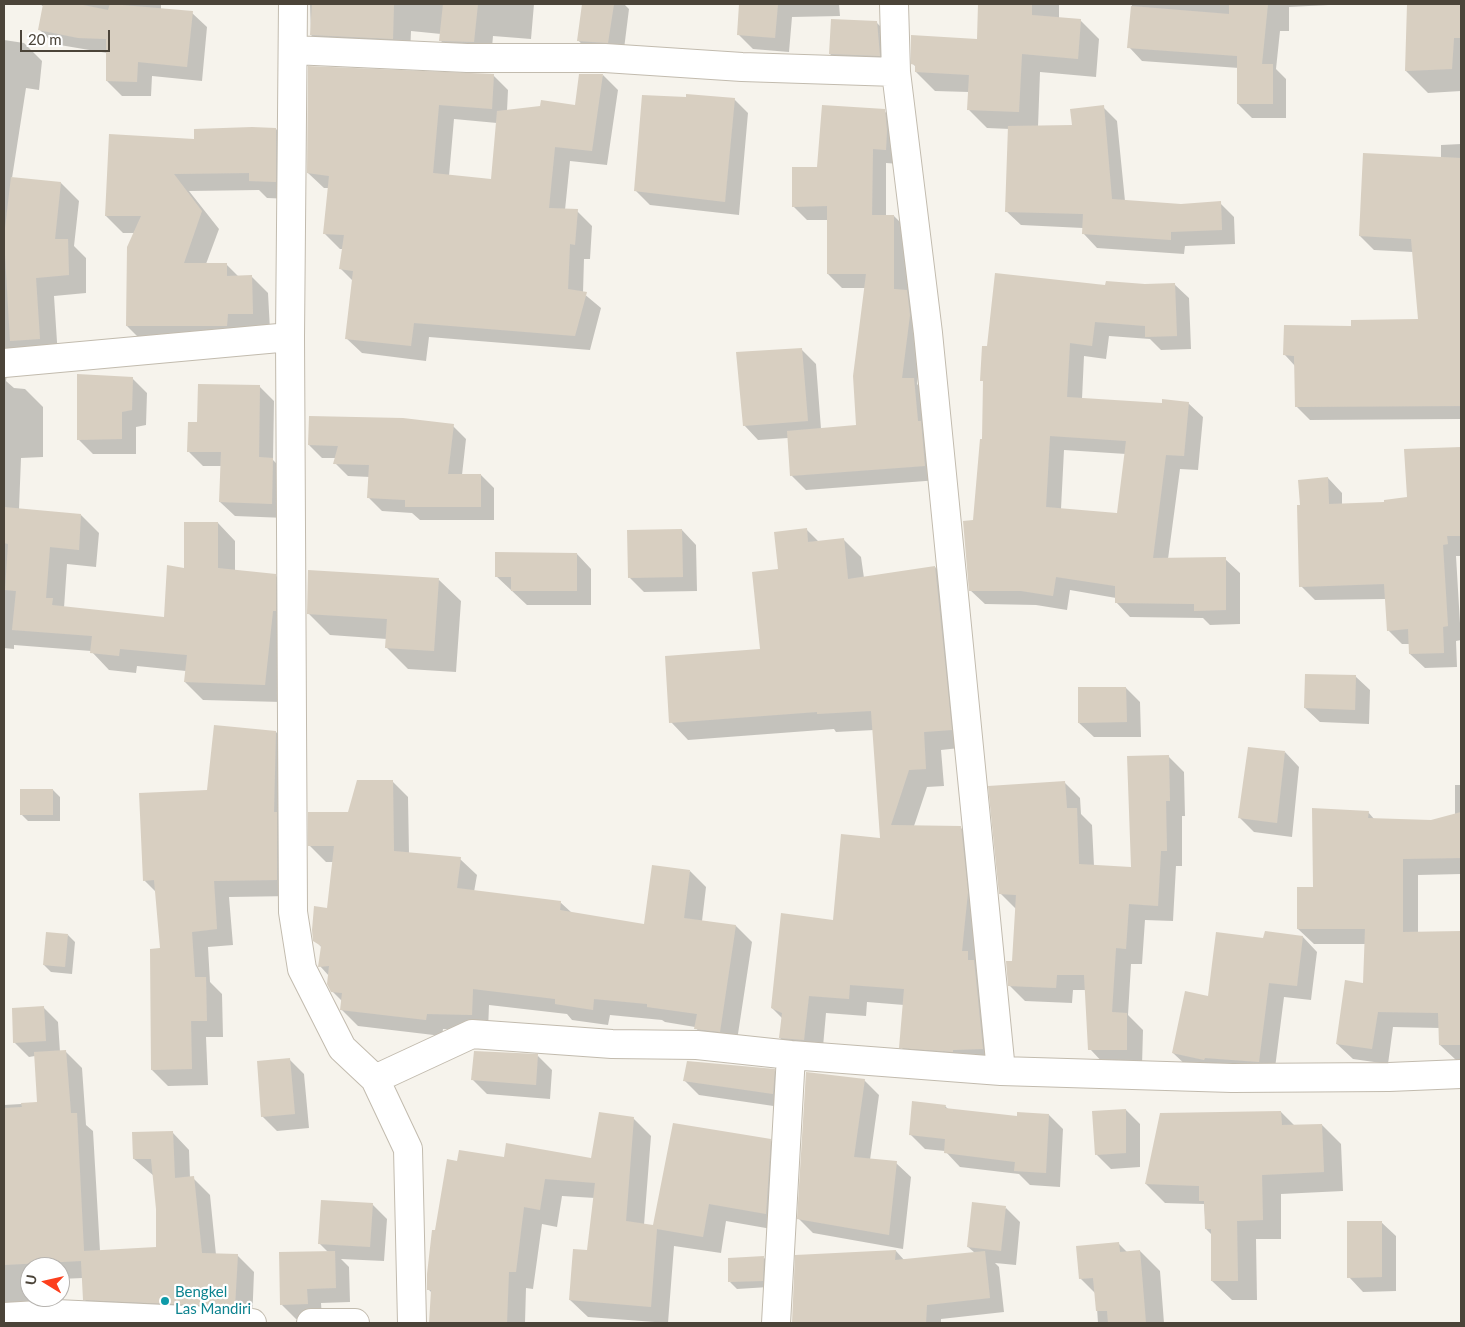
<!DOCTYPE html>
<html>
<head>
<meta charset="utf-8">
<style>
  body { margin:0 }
  #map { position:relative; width:1465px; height:1327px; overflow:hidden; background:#f6f3ec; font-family:Lato,sans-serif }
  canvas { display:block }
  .frame { position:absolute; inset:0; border:5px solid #4b4439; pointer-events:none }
  .north { position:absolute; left:20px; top:1257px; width:50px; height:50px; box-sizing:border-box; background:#fff; border:1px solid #b7b4b0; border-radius:50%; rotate:279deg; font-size:14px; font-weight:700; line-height:20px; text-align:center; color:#4b4439 }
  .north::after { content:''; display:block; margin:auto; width:18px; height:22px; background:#fc3f1d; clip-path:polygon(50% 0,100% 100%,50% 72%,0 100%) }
  .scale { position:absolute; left:20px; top:30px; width:90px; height:22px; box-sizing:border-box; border:2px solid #4b4439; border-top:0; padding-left:6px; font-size:15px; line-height:18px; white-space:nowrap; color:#4b4439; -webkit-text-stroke:4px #fff; paint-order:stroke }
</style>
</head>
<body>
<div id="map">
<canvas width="1465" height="1327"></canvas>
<div class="frame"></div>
<div class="north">U</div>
<div class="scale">20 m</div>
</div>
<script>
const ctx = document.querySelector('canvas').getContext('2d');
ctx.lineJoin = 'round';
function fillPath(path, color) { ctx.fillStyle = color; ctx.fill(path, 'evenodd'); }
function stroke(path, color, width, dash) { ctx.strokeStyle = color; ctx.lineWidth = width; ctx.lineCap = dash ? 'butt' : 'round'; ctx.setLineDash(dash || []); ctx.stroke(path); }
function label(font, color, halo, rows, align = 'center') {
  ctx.font = font + ' Lato,sans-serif'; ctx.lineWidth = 4.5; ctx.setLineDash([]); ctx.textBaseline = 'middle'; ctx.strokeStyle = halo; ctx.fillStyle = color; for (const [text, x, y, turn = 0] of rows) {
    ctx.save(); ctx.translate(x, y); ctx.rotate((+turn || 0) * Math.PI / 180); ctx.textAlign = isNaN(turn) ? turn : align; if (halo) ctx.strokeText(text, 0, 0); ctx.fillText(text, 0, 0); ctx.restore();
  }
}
fillPath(new Path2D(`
  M 40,4 L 161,4 L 161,10 L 192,13 L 207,27 L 202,81 L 152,76 L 151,96 L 122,96 L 107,81 L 107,53 L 54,44 L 39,29 L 44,7 Z
  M 310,4 L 534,4 L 531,39 L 493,36 L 491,59 L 458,58 L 441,41 L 441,34 L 411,31 L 410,56 L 328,52 L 311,35 Z
  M 583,4 L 624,4 L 629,9 L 623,57 L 592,55 L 578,40 Z
  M 740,4 L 839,4 L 840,16 L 792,17 L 789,52 L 753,49 L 739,35 Z
  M 979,4 L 1059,4 L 1059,19 L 1080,20 L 1099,39 L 1096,77 L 1040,72 L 1038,127 L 1073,126 L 1103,107 L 1117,121 L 1125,201 L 1181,205 L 1220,203 L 1234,217 L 1235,244 L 1185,246 L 1184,254 L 1097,248 L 1083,233 L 1083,228 L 1021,225 L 1006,211 L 1010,129 L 987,128 L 968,109 L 969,92 L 935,91 L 916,72 L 916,67 L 913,64 L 979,40 Z
  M 1132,4 L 1349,4 L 1289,7 L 1289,31 L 1280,31 L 1276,69 L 1286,79 L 1286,118 L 1252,118 L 1238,104 L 1239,68 L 1142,61 L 1129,47 Z
  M 1408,4 L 1461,4 L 1461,91 L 1428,93 L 1406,71 Z
  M 876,22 L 891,37 L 894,70 L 845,68 L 830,54 Z
  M 4,40 L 24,43 L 42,61 L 39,90 L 26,88 L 12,178 L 61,183 L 79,201 L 74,246 L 86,258 L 86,293 L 54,296 L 58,357 L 7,375 L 6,381 L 14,388 L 25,389 L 43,407 L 43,457 L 21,458 L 19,509 L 81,515 L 99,533 L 96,567 L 67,564 L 64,608 L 165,619 L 185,570 L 218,523 L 235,541 L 235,571 L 275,575 L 293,593 L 282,702 L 203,700 L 185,682 L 186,671 L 137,666 L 136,673 L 109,670 L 91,651 L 14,645 L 14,649 L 4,648 Z
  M 493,75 L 508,90 L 507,111 L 576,107 L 603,75 L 618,90 L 607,165 L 570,161 L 565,210 L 577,211 L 592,226 L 590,259 L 584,259 L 583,293 L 601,308 L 590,350 L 429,337 L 426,361 L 362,353 L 346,338 L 353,281 L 341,269 L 344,249 L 340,249 L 325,234 L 329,188 L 324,188 L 308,173 ZM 454,119 L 497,123 L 492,180 L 449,176 Z
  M 734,99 L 748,113 L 739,215 L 650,205 L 636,191 Z
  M 884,111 L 899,125 L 900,164 L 886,163 L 886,216 L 894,216 L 908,230 L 908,293 L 921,306 L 924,330 L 917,384 L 927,394 L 939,480 L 806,490 L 791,475 L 788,438 L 758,440 L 744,425 L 801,349 L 816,364 L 821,429 L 858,426 L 865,288 L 842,288 L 828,274 L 828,220 L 807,220 L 793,206 L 818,168 Z
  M 276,129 L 293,146 L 292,199 L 267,198 L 259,190 L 189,191 L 219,229 L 206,264 L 226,264 L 239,277 L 251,276 L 268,293 L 270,330 L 144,343 L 127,326 L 135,233 L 123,233 L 106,216 L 195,140 Z
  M 1461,144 L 1461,419 L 1310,420 L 1296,406 L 1295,366 L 1285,355 L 1352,327 L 1419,320 L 1413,252 L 1374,250 L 1360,236 L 1441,159 L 1441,145 Z
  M 1174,284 L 1189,298 L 1191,349 L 1161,350 L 1150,339 L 1109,336 L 1106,359 L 1084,356 L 1082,399 L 1163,405 L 1188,403 L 1203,417 L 1198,470 L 1180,469 L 1168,559 L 1225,559 L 1240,573 L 1240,624 L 1210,625 L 1203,618 L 1130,617 L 1116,602 L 1116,598 L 1070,590 L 1067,610 L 1036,605 L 985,604 L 970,590 L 974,521 L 983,441 L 985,384 L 982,380 L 988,347 L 1106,286 ZM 1064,450 L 1126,454 L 1118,514 L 1061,509 Z
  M 132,378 L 147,393 L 146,425 L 136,427 L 136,454 L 93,454 L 78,439 Z
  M 259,386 L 274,401 L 273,460 L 287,474 L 286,518 L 235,516 L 220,502 L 221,466 L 203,466 L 189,452 L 199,423 Z
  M 453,426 L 466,439 L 462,475 L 481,475 L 494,488 L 494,520 L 420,520 L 412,513 L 382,511 L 369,498 L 370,477 L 348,476 L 335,463 L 336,458 L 322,458 L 309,445 Z
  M 1461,448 L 1461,556 L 1456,556 L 1461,640 L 1456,641 L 1457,667 L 1425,668 L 1410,654 L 1410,644 L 1402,644 L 1388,630 L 1386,599 L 1315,600 L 1301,586 L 1302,506 L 1328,478 L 1342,493 L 1342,505 L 1386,504 L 1408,498 L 1405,450 Z
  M 806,529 L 819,542 L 843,539 L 861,557 L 864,578 L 935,567 L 953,585 L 969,747 L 941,750 L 944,786 L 927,787 L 914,826 L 961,828 L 978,846 L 1000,1067 L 918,1065 L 901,1047 L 904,1005 L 867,1002 L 866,1016 L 826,1013 L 822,1058 L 798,1055 L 780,1038 L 782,1018 L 772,1008 L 834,922 L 881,839 L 874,730 L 836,732 L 834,729 L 688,740 L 671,722 L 761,650 L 780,570 Z
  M 682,530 L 696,545 L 697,591 L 644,592 L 629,577 Z
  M 577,554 L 591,569 L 591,605 L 527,605 L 496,576 Z
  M 439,580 L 461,601 L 456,672 L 408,669 L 386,647 L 387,639 L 330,635 L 308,613 Z
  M 1355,676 L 1370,690 L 1369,724 L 1320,722 L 1305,708 Z
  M 1126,688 L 1140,702 L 1141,737 L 1094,737 L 1079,723 Z
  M 276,732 L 292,748 L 293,896 L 229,897 L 233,945 L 208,947 L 210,982 L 222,994 L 223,1037 L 206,1037 L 208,1085 L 168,1086 L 152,1070 L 162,949 L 157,893 L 144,880 L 208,791 Z
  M 1285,752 L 1299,767 L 1292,837 L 1254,832 L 1240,818 Z
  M 1169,757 L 1184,772 L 1185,816 L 1182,816 L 1182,866 L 1176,866 L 1173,921 L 1145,920 L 1142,964 L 1131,964 L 1128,1015 L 1143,1030 L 1142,1066 L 1105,1065 L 1090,1049 L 1086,990 L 1073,990 L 1072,1003 L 1025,1001 L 1009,985 L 1014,962 L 1017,910 L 1000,893 L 1064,782 L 1080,798 L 1081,814 L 1092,825 L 1094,866 L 1132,868 Z
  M 392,781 L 408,797 L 409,854 L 460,859 L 477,875 L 474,892 L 560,902 L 572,913 L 645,925 L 690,871 L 706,887 L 702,921 L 736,926 L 752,942 L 736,1047 L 711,1045 L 695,1027 L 665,1022 L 662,1020 L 610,1015 L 608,1025 L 572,1020 L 567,1014 L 489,1005 L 488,1031 L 443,1029 L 442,1036 L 358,1026 L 341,1009 L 342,1001 L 332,991 L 329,976 L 320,966 L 322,948 L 315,940 L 328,909 L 334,862 L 326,862 L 310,846 Z
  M 1455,785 L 1461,785 L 1461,874 L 1418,875 L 1418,933 L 1461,932 L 1461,1060 L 1456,1060 L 1440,1045 L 1440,1028 L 1393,1027 L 1388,1064 L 1353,1059 L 1337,1044 L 1364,984 L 1366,944 L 1314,944 L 1298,929 L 1314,888 L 1368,812 L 1375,820 L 1431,822 L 1455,815 Z
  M 53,790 L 60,797 L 60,821 L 28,821 L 21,814 Z
  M 68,935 L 75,942 L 72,974 L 51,972 L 44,965 Z
  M 1303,937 L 1317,952 L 1311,1000 L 1284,997 L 1274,1076 L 1188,1067 L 1173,1053 L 1209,998 L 1264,939 Z
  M 44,1008 L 58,1022 L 60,1052 L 65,1051 L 82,1068 L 86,1125 L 93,1131 L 100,1251 L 157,1249 L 157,1209 L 154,1176 L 134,1159 L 173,1133 L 189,1150 L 190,1178 L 193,1178 L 210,1195 L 216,1255 L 237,1255 L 254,1272 L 252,1323 L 101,1316 L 84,1299 L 83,1278 L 60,1279 L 60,1267 L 30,1267 L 30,1297 L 40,1297 L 40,1309 L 4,1309 L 4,1105 L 38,1103 L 35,1056 L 29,1057 L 14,1042 Z
  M 538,1056 L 552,1070 L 550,1099 L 487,1094 L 472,1079 Z
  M 289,1059 L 304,1074 L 309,1128 L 277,1131 L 262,1116 Z
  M 774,1070 L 789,1085 L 787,1108 L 699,1095 L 684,1080 Z
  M 864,1080 L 879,1095 L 870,1160 L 896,1163 L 911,1177 L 903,1249 L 813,1233 L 799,1219 Z
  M 945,1106 L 949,1110 L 1018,1118 L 1049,1115 L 1063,1129 L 1060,1187 L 1030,1185 L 1019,1174 L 960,1167 L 945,1151 L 925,1149 L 910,1134 Z
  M 1126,1110 L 1140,1124 L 1140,1167 L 1111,1169 L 1096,1154 Z
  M 1281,1112 L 1295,1126 L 1322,1125 L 1341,1144 L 1343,1191 L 1281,1194 L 1281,1239 L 1256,1239 L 1257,1300 L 1232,1300 L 1212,1281 L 1212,1235 L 1206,1229 L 1204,1204 L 1165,1203 L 1146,1184 Z
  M 600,1113 L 634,1119 L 651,1136 L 644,1225 L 654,1226 L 770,1140 L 788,1158 L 783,1231 L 726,1221 L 721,1253 L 674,1246 L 668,1323 L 588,1317 L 570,1300 L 588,1251 L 595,1198 L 562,1196 L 557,1227 L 542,1224 L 533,1289 L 526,1288 L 525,1323 L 431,1323 L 432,1293 L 428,1289 L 436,1232 L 458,1162 L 505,1159 L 592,1160 Z
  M 372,1204 L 387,1219 L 384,1261 L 341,1259 L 349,1267 L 350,1302 L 321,1303 L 322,1318 L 296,1319 L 281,1304 L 329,1253 L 320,1244 Z
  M 1006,1208 L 1020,1222 L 1016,1265 L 995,1263 L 999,1267 L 1004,1312 L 941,1319 L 941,1323 L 793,1323 L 797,1256 L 896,1251 L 905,1261 L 975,1253 L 968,1247 Z
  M 1381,1222 L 1396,1236 L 1396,1291 L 1363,1292 L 1349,1277 Z
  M 1119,1244 L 1127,1252 L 1140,1251 L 1160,1271 L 1164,1323 L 1098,1323 L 1096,1294 L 1080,1278 Z
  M 764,1258 L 771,1264 L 769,1287 L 737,1289 L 730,1282 Z`), '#0003');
fillPath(new Path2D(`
  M 43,4 L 78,4 L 108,10 L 110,4 L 193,11 L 187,67 L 138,62 L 137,82 L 106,81 L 106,39 L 78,38 L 38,30 Z
  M 312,4 L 394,4 L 393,39 L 310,35 Z
  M 443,4 L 478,4 L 474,42 L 439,41 Z
  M 582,4 L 614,4 L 608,43 L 577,41 Z
  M 739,4 L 778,4 L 775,38 L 737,35 Z
  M 978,4 L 1032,4 L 1032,15 L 1081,19 L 1078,59 L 1022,54 L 1019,112 L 967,110 L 969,75 L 915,72 L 915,65 L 911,64 L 911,35 L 977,39 Z
  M 1229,4 L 1268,4 L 1262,64 L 1273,64 L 1273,104 L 1237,104 L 1237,56 L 1127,48 L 1131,6 L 1229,14 Z
  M 1407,4 L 1461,4 L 1461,38 L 1454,38 L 1452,69 L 1405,71 Z
  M 831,19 L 877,21 L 880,56 L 829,54 Z
  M 308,66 L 494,74 L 492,109 L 439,105 L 433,173 L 491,179 L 497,111 L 540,106 L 541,100 L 575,105 L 579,74 L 603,74 L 592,151 L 555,147 L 549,208 L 578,209 L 575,245 L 570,244 L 568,289 L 587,292 L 575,336 L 414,323 L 411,346 L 345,339 L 353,271 L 339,269 L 344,235 L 323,234 L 329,176 L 307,173 Z
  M 686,94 L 735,98 L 725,202 L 634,191 L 642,95 L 686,97 Z
  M 822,105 L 885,109 L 887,131 L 886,150 L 873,149 L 872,215 L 894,215 L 894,289 L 907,290 L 910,315 L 902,378 L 914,378 L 918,421 L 921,421 L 925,466 L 790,476 L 787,431 L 856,425 L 853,376 L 866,274 L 827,274 L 827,206 L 792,207 L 792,167 L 817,167 Z
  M 1104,105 L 1112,199 L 1181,204 L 1221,201 L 1222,230 L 1171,232 L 1171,240 L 1082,234 L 1083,214 L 1005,212 L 1008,126 L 1072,125 L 1070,109 Z
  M 252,127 L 276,128 L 276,182 L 249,181 L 249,173 L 174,174 L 202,211 L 184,263 L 227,263 L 227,276 L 252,275 L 253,314 L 228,314 L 227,326 L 126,326 L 127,247 L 141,216 L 105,216 L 109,134 L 194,139 L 194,129 Z
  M 1363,153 L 1461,158 L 1461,406 L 1295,407 L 1294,356 L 1283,355 L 1284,325 L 1351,326 L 1351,320 L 1418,319 L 1411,239 L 1359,236 Z
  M 11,177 L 61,182 L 55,239 L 68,239 L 69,275 L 36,278 L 40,339 L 10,341 L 4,237 Z
  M 995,273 L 1105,285 L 1106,281 L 1145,284 L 1175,283 L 1177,336 L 1145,337 L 1145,326 L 1095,322 L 1092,346 L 1070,343 L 1067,397 L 1162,403 L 1162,399 L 1189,402 L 1184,456 L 1166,455 L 1153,558 L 1226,557 L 1226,610 L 1194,611 L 1194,604 L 1115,603 L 1115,586 L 1056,577 L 1053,596 L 1021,591 L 969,591 L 963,521 L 973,520 L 980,439 L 982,439 L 983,381 L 980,381 L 982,346 L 987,346 ZM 1050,436 L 1126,441 L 1117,513 L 1046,507 Z
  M 802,348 L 808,421 L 743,426 L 736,352 Z
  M 77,374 L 133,377 L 132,410 L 122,412 L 122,439 L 77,440 Z
  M 198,384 L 260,385 L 259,457 L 273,458 L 272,504 L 219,502 L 221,452 L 187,452 L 188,422 L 197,422 Z
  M 309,416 L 403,418 L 454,424 L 448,474 L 481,474 L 481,507 L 405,507 L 405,500 L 367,498 L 369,465 L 333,464 L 338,446 L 308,445 Z
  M 1461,447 L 1461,536 L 1447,536 L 1448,544 L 1443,545 L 1448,626 L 1443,627 L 1444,653 L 1409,654 L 1408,629 L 1387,631 L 1384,584 L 1299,587 L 1297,505 L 1300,505 L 1298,480 L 1328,477 L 1329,504 L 1384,502 L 1384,500 L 1407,497 L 1404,449 Z
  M 4,507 L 81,514 L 79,550 L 50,547 L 46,598 L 53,598 L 52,605 L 164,617 L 167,565 L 184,568 L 184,522 L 218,522 L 218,568 L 276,574 L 276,611 L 273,611 L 265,685 L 184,682 L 187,655 L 120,649 L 119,656 L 90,653 L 92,636 L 12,630 L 16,591 L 5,590 L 8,544 L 4,543 Z
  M 807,528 L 808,542 L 844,538 L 848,579 L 935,566 L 952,730 L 924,732 L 926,769 L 909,770 L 891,825 L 961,826 L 968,892 L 962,951 L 968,951 L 968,960 L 974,960 L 983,1049 L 953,1050 L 953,1052 L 899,1048 L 904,989 L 850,985 L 849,999 L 809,996 L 804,1040 L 779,1038 L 782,1013 L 771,1008 L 781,913 L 833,920 L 841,834 L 880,838 L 871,711 L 817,714 L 817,712 L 669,723 L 665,656 L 760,649 L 752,572 L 778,569 L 774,532 Z
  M 682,529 L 683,577 L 628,578 L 627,530 Z
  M 495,552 L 577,553 L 577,591 L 511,591 L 511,577 L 495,577 Z
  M 308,570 L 439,578 L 434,651 L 385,648 L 387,619 L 307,614 Z
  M 1305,674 L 1356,675 L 1355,710 L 1304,708 Z
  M 1078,687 L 1126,687 L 1127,722 L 1078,723 Z
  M 214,725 L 276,731 L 274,812 L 277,812 L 277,880 L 214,881 L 217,929 L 192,932 L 195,977 L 206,977 L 207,1021 L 191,1021 L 192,1069 L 151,1070 L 150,949 L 160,948 L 154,880 L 143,881 L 139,793 L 207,790 Z
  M 1248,747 L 1285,751 L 1277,823 L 1238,818 Z
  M 1169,755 L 1170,801 L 1166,801 L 1167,851 L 1161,851 L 1158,906 L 1129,904 L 1126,949 L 1116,948 L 1112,1012 L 1127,1013 L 1127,1050 L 1088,1050 L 1084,975 L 1057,975 L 1056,988 L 1008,986 L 1006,961 L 1012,961 L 1016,895 L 999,894 L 988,786 L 1065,781 L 1067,808 L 1077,808 L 1079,864 L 1131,867 L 1127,756 Z
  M 357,780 L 393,780 L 394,851 L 461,857 L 457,888 L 561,901 L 560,910 L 644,924 L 652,865 L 690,870 L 684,918 L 736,925 L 720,1032 L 694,1029 L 697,1014 L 647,1007 L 647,1004 L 594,999 L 593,1010 L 555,1004 L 555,999 L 473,989 L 472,1015 L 427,1014 L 426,1020 L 340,1010 L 342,993 L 331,992 L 327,984 L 329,966 L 318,967 L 321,946 L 313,941 L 312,930 L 314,906 L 327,908 L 334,846 L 308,846 L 308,812 L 348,812 Z
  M 20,789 L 53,789 L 53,815 L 20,815 Z
  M 1312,808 L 1369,811 L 1368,818 L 1431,820 L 1461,812 L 1461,858 L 1403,859 L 1403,932 L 1461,931 L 1461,1045 L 1439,1045 L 1438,1013 L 1378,1012 L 1372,1049 L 1336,1044 L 1345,980 L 1363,983 L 1365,929 L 1297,929 L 1297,887 L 1313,887 Z
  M 1265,931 L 1303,936 L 1297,986 L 1269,983 L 1259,1062 L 1205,1058 L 1204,1060 L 1172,1053 L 1185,991 L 1208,996 L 1216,932 L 1263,938 Z
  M 46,932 L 68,934 L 65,967 L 43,965 Z
  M 44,1006 L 46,1041 L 13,1043 L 12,1008 Z
  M 66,1050 L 71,1113 L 77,1113 L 84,1251 L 156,1247 L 156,1209 L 151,1159 L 133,1159 L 132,1132 L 173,1131 L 175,1178 L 194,1176 L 202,1253 L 238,1254 L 235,1307 L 83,1300 L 81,1261 L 4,1265 L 4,1108 L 22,1107 L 21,1103 L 37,1102 L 34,1052 Z
  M 474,1051 L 538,1054 L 536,1085 L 471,1080 Z
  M 290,1058 L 295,1114 L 261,1117 L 257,1061 Z
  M 687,1061 L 775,1069 L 773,1094 L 683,1081 Z
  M 806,1072 L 865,1079 L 854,1157 L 897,1161 L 889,1235 L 797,1219 Z
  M 912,1101 L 946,1105 L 945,1108 L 1017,1116 L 1017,1112 L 1049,1114 L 1046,1173 L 1014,1171 L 1015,1162 L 944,1153 L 945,1139 L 909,1135 Z
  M 1126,1109 L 1126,1153 L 1095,1155 L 1092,1111 Z
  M 1281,1111 L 1282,1125 L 1322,1124 L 1324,1172 L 1262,1175 L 1263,1220 L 1237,1221 L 1238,1281 L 1211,1281 L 1211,1229 L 1205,1229 L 1204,1201 L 1199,1201 L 1199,1186 L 1145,1184 L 1160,1113 Z
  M 599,1112 L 634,1117 L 626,1221 L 653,1225 L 673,1123 L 771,1139 L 766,1214 L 709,1204 L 703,1237 L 657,1229 L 651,1307 L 569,1300 L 573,1249 L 587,1250 L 595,1183 L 545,1179 L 540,1210 L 524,1207 L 516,1272 L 509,1272 L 507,1323 L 429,1323 L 431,1290 L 427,1290 L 427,1274 L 432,1230 L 435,1230 L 447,1159 L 457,1161 L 459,1150 L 504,1157 L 506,1143 L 591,1158 Z
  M 321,1200 L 373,1203 L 370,1247 L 318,1244 Z
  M 972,1202 L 1006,1206 L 1001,1251 L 967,1247 Z
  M 1347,1221 L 1382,1221 L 1382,1277 L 1347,1278 Z
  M 1119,1242 L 1120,1252 L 1140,1250 L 1146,1323 L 1108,1323 L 1107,1311 L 1096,1311 L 1093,1278 L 1079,1279 L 1076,1246 Z
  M 896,1250 L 895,1260 L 985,1251 L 990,1298 L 927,1305 L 926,1323 L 792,1323 L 795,1255 Z
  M 335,1251 L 336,1288 L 307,1289 L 308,1304 L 280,1305 L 279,1252 Z
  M 764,1256 L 763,1281 L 728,1282 L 728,1258 Z`), '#d8cfc1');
const minor = new Path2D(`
  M 293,4 L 290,337 L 293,912 L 302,969 L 342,1048 L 375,1079 L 408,1149 L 412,1323
  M 894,4 L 896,72 L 928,333 L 1001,1071
  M 293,50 L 467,58 L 605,58 L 742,67 L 896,72
  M 4,363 L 290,337
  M 375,1079 L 472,1034 L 612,1044 L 697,1045 L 791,1055 L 1001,1071 L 1232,1078 L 1389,1077 L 1461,1074
  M 4,1317 L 56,1314 L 252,1323
  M 311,1323 L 355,1323
  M 776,1323 L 791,1055`);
stroke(minor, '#c2bbae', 30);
stroke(minor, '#fff', 28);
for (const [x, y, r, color] of [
  [165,1301,5,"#0f9aa8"]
]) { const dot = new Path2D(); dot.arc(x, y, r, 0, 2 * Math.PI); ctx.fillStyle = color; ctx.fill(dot); stroke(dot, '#fff', 2); }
label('15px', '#0d838f', '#fff', [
  ["Bengkel",175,1292],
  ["Las Mandiri",175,1309]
], 'left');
</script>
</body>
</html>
